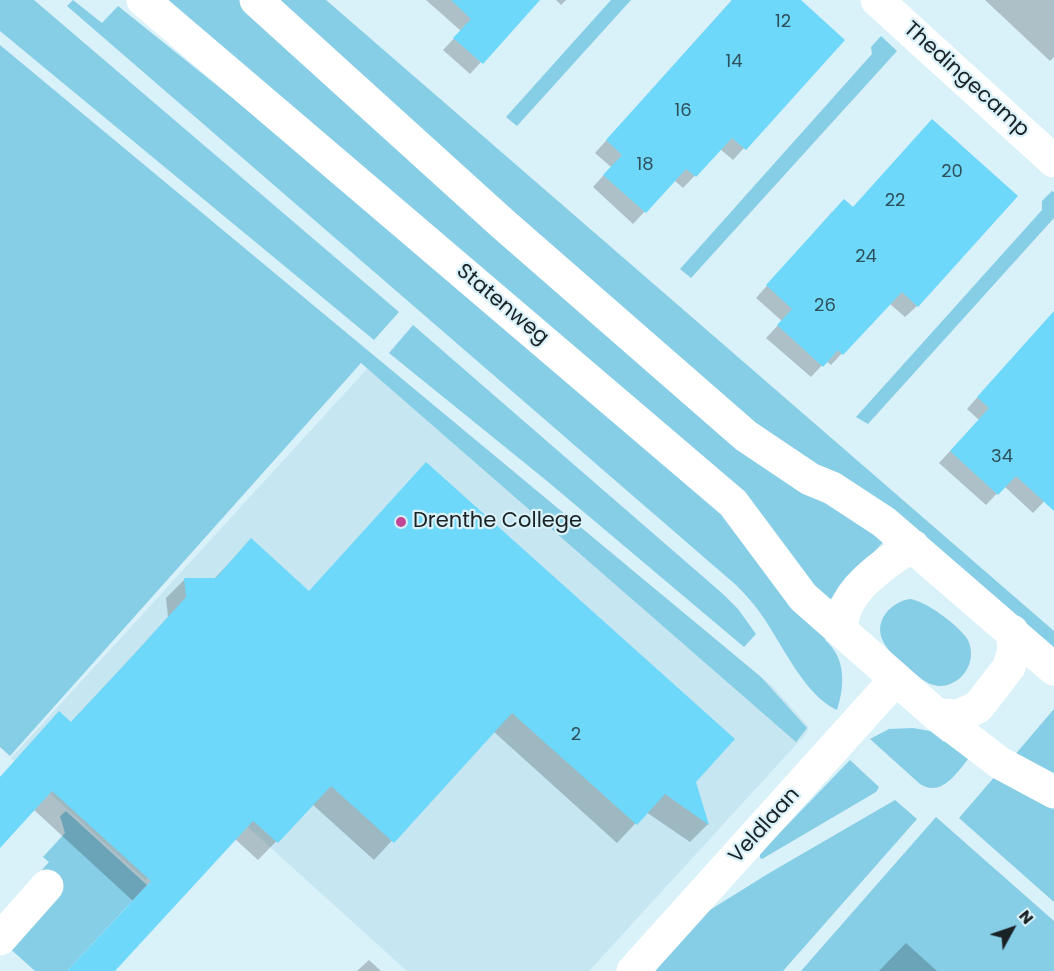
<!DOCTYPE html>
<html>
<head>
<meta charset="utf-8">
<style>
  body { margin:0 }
  #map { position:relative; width:1054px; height:971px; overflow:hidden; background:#d9f1f9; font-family:Poppins,sans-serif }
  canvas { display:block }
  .north { position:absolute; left:982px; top:899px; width:60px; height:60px; -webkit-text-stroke:4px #d9f1f9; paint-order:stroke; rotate:50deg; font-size:16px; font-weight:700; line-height:24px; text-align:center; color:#192225 }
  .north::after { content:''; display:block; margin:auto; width:21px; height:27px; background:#192225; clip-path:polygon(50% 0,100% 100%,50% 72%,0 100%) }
</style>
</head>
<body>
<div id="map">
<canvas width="1054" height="971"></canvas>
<div class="north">N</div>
</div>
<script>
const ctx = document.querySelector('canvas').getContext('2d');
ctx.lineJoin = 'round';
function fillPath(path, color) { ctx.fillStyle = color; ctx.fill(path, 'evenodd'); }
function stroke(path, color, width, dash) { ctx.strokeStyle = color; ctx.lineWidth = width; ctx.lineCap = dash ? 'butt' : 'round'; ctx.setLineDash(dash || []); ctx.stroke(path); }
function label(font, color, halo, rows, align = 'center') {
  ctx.font = font + ' Poppins,sans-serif'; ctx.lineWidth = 4.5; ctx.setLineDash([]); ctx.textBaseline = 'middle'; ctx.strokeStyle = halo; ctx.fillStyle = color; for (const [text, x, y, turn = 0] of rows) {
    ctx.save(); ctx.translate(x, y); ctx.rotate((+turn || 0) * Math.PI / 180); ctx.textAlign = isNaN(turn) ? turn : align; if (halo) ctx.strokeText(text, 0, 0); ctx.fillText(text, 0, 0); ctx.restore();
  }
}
fillPath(new Path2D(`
  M 377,358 L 773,687 L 808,726 L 808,730 L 804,736 L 589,971 L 407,971 L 219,801 L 145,880 L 11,758 Z`), '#c6e6f2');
fillPath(new Path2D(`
  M 0,0 L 34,0 L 399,312 L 374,340 L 0,31 Z
  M 73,0 L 102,23 L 118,6 L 437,262 L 709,497 L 828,634 L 825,640 C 846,658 845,685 837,710 C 805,696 782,644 763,617 C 755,605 746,595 736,585 L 67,6 Z
  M 161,0 L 244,0 L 885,540 L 828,602 Z
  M 273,0 L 326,0 L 1054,631 L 1054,653 L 772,439 Z
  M 611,0 L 631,0 L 517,126 L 506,117 Z
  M 881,36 L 897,51 L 691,278 L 680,269 L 872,54 L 871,47 Z
  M 0,45 L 761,677 L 807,728 L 796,742 L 361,363 L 10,756 L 0,747 Z
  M 1052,191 L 1054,192 L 1054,218 L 868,424 L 856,417 L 1042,210 L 1042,201 Z
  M 413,325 L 723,594 L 738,609 L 756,634 L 744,647 L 547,481 L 389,353 Z
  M 910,599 C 926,601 956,624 966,637 C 977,653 969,676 952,683 C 947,686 940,687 934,685 C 920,682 889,655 883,641 C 873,621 891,602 910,599 Z
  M 1054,709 L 1054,778 L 1013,757 Z
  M 913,728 L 930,731 L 944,742 L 949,736 L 970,757 C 957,772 942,798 920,784 L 870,739 L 889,729 Z
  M 850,760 L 879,787 L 876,792 L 762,859 L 760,858 L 760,854 L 770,843 Z
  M 997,774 L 1054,804 L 1054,902 L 959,818 Z
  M 895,800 L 917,819 L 783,971 L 654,971 L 705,913 L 771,872 Z
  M 66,811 L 147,885 L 67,971 L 35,971 L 7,946 L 41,871 L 49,862 L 43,857 L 65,833 L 60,816 Z
  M 936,817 L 1054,921 L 1054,971 L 801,971 Z`), '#86cde6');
fillPath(new Path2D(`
  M 426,0 L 538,0 L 470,74 L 443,50 L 461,31 Z
  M 556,0 L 566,0 L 561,5 Z
  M 732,0 L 799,0 L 843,40 L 733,160 L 720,149 L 683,188 L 674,180 L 633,224 L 593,187 L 611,167 L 595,153 Z
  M 985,0 L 1054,0 L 1054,57 L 1050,61 Z
  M 832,212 L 917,306 L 905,317 L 889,303 L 831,365 L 826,361 L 811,377 L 766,338 L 782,321 L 756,298 Z
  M 1054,317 L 1054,491 L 1033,513 L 1004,486 L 986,505 L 939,463 L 979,420 L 967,409 L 1041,326 Z
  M 251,540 L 308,592 L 694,782 L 708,824 L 690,842 L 646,812 L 617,843 L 493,731 L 374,860 L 312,804 L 258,860 L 235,839 L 113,971 L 68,971 L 133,901 L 33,809 L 0,846 L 0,777 L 70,723 L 120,670 L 168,617 L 166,598 L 184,580 L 214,579 Z
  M 906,943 L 937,971 L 879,971 Z
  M 369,960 L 381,971 L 357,971 Z`), '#0003');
fillPath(new Path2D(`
  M 451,0 L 540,0 L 483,64 L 453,38 L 471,19 Z
  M 732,0 L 801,0 L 845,40 L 746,150 L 732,138 L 696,177 L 686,169 L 646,213 L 603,175 L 622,155 L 606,140 Z
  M 932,119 L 1018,196 L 918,307 L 902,292 L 843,355 L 838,350 L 823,367 L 777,325 L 792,309 L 766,285 L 844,199 L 853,207 Z
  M 1054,311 L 1054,511 L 1016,476 L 998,495 L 950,451 L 989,408 L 977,397 Z
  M 426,462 L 735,739 L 696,782 L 709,825 L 665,794 L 637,825 L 512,713 L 394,843 L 331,786 L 278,843 L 253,821 L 115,971 L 67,971 L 151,881 L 52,791 L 0,848 L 0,777 L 59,711 L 71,722 L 139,649 L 186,597 L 184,578 L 216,578 L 251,538 L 309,591 Z`), '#6dd8fa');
stroke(new Path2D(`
  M 877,0 L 1054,161
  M 0,939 L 47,886
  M 633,971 L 895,680`), '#fff', 33);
stroke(new Path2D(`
  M 143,0 L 733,503 L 803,597 L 937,715 L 1000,763 L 1054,792
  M 256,0 L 503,224 L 746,436 L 810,479 L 832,488 L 884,522 L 1054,669
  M 840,630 C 842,621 844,611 848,603 C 860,580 892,558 913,546
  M 937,715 L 959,716 L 978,707 L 1009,667 L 1014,650 L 1012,631`), '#fff', 33);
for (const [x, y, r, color] of [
  [401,522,6,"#c34695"]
]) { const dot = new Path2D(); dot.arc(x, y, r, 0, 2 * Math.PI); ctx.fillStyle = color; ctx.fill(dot); stroke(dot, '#d9f1f9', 2); }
label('18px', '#2e505a', null, [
  ["12",783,22],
  ["14",734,62],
  ["16",683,111],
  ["18",645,165],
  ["20",952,172],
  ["22",895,201],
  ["24",866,257],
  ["26",825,306],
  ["34",1002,457],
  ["2",576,735]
]);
label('21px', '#192225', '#d9f1f9', [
  ["Thedingecamp",966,80,42],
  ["Statenweg",502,305,40],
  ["Veldlaan",765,826,-48]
]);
label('21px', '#192225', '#d9f1f9', [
  ["Drenthe College",413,522]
], 'left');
</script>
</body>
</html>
